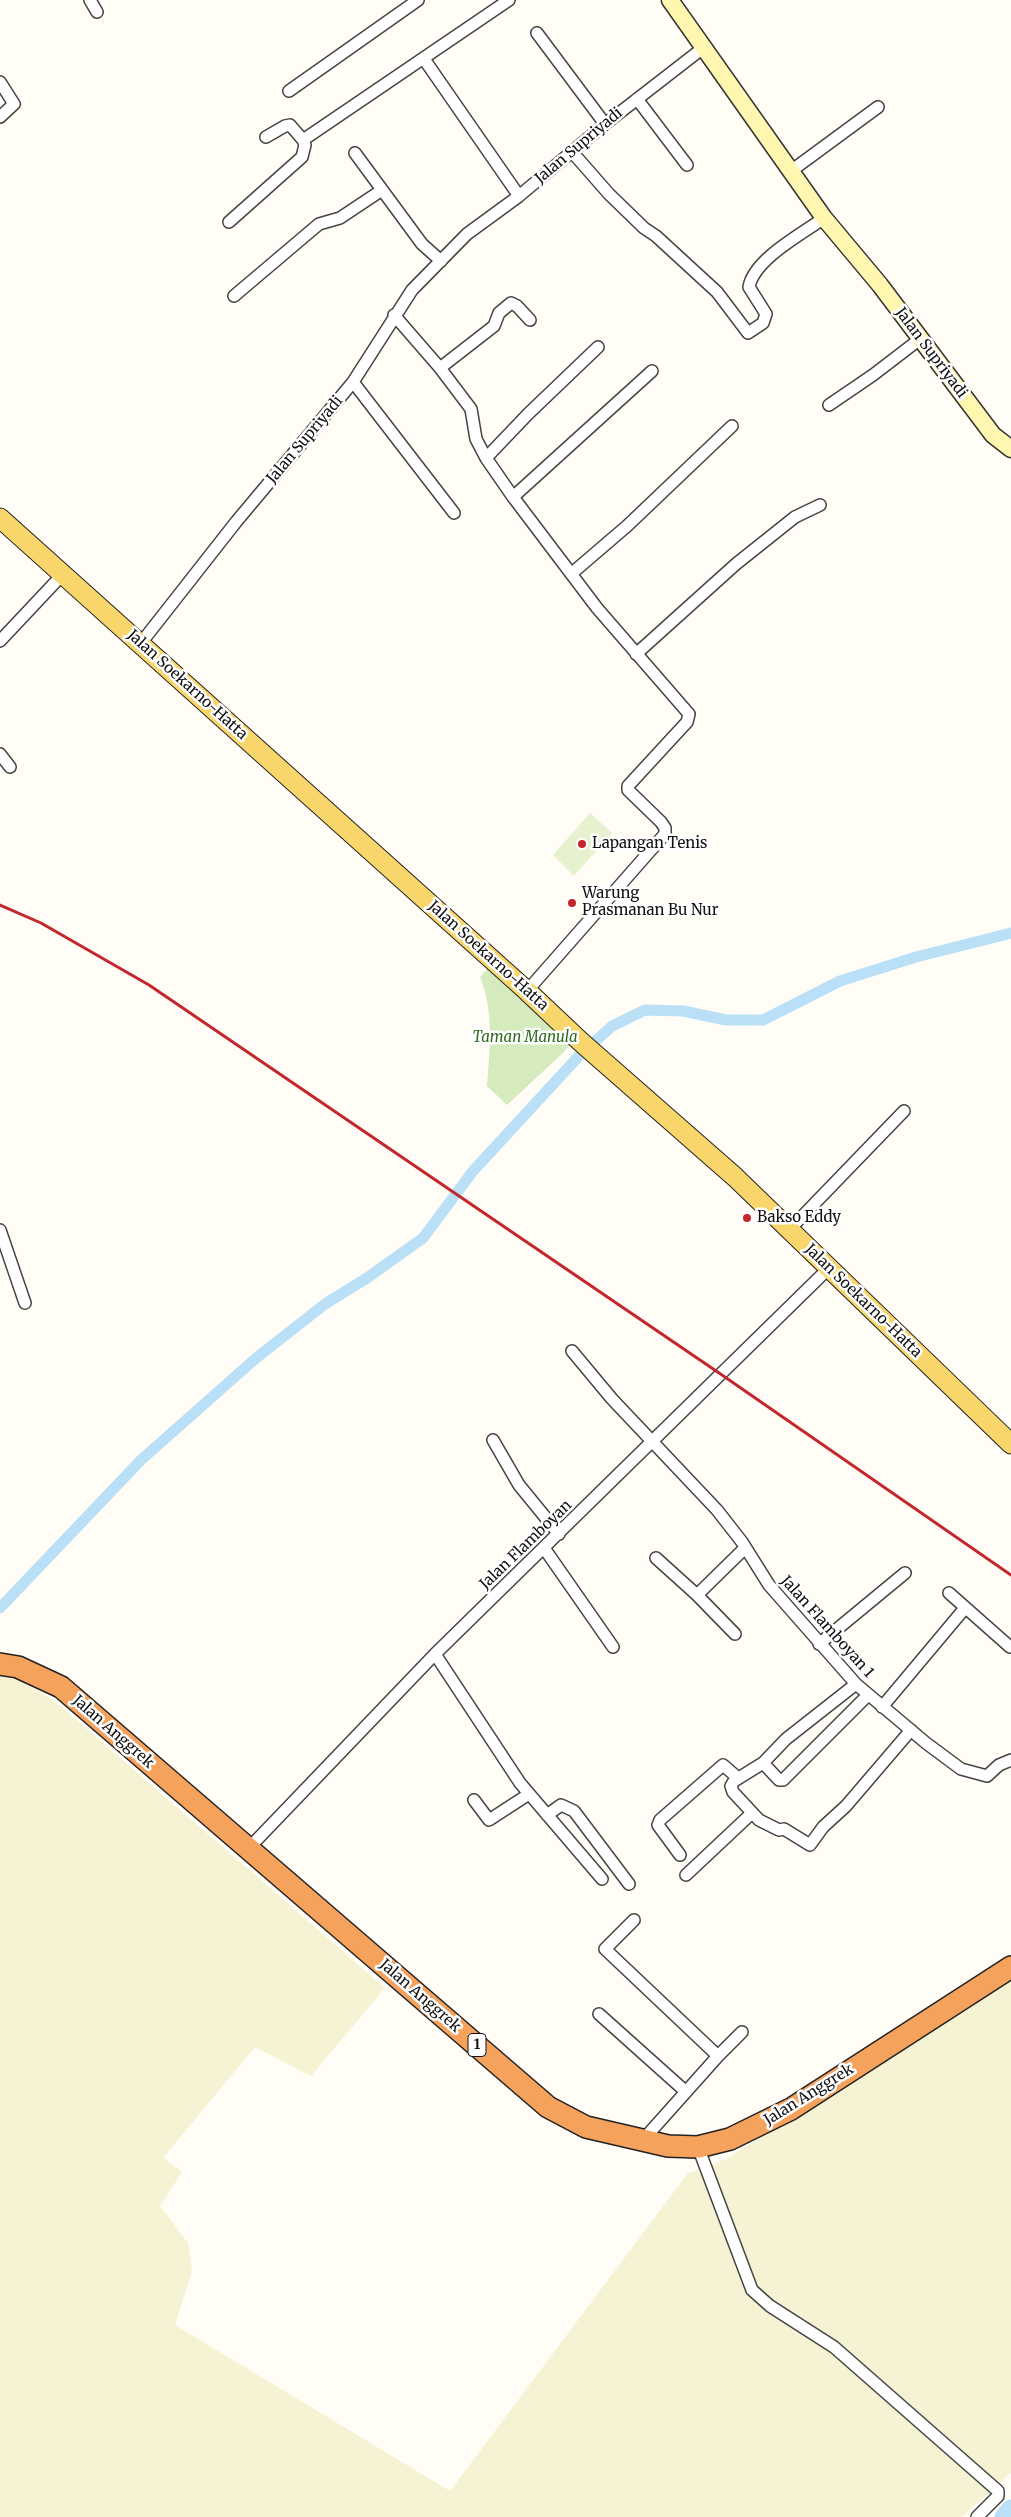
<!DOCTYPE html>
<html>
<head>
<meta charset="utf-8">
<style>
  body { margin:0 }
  canvas { display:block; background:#fffdf5 }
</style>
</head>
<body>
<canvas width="1011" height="2517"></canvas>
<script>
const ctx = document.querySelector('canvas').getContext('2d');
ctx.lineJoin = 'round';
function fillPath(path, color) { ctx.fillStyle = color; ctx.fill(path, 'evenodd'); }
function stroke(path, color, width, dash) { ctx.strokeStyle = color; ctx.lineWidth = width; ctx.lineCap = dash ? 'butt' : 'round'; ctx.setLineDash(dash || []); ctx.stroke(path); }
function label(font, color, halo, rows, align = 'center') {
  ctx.font = font + ' Merriweather,serif'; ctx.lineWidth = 5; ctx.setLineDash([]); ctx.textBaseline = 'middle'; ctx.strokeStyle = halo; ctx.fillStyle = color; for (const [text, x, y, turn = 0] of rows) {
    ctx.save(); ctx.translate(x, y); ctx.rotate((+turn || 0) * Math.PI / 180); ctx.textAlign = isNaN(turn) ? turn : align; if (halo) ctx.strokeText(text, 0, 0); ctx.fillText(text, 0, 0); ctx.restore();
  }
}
fillPath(new Path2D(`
  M 0,1675 L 18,1679 L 57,1703 L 385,1988 L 311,2076 L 255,2047 L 163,2158 L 182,2172 L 160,2206 L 188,2243 L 192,2271 L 175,2325 L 450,2491 L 688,2173 L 726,2159 L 1011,1980 L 1011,2473 L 962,2517 L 0,2517 Z`), '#f6f3d4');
fillPath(new Path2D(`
  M 494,962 L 576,1037 L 564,1052 L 507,1105 L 487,1086 C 490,1049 494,1011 480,977 Z`), '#d5ebbd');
fillPath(new Path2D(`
  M 590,813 L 612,833 L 574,876 L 553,855 Z`), '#e6f2cf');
stroke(new Path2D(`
  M 0,1608 L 141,1460 L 255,1359 L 325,1304 L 367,1278 L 423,1238 L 473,1171 L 579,1056 L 612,1026 L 645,1010 L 683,1011 L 726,1020 L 763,1020 L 840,981 L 916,957 L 1011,933`), '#b9e0f7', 11);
stroke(new Path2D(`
  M 1004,2517 L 1011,2509`), '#b9e0f7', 19);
const street = new Path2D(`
  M 90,0 L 97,12
  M 537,33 L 605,124
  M 424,59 L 519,196
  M 0,82 L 14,104 L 0,117
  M 289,91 L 418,0
  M 637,99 L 687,165
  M 266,137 L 285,126 L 290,125 L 303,140 L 509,0
  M 355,153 L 422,244 L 441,261
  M 573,153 L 609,194 L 644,228 L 656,236 L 717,292 L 748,333 L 763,323 L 766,314 L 749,287 C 754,259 802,234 824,218
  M 791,171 L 878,107
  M 229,222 L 302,157 L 305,145 L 303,140
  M 234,296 L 319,224 L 340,218 L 382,190
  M 394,315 L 440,368 L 471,409 L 476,439 L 486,458 L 513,497 L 597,608 L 689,714 L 687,722 L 628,786 L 628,790 L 661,822 L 665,828 L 665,834 L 527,991
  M 440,368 L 494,326 L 499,313 L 511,303 L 517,306 L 530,320
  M 353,382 L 454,513
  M 829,405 L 873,375 L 920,339
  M 486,458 L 528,414 L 598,347
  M 513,497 L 652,371
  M 571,574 L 627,526 L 732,426
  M 0,641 L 63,574
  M 141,643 L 236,522 L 353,382 L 412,290 L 467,234 L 519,196 L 605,124 L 703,48
  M 636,654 L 736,564 L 795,517 L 820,505
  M 0,754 L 10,767
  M 790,1229 L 904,1111
  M 0,1230 L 25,1303
  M 572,1351 L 612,1399 L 717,1510 L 742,1542 L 769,1585 L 856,1684 L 926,1743 L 961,1769 L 987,1776 L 999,1765 L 1011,1760
  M 493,1440 L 519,1485 L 559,1534
  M 544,1548 L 613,1647
  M 656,1558 L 697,1595 L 745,1548
  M 949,1593 L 1010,1647
  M 697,1595 L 735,1634
  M 819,1644 L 905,1573
  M 435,1654 L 520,1783 L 602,1879
  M 856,1684 L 786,1739 L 763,1763 L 734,1781 L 731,1786 L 733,1792 L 759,1820 L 779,1830 L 784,1829 L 810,1845 L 823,1827 L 846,1806 L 911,1730
  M 882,1707 L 965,1608
  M 763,1763 L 779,1780 L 783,1780 L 868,1695
  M 474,1800 L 489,1820 L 529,1794
  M 547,1815 L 561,1805 L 574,1811 L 629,1884
  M 249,1848 L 435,1654 L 829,1268
  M 680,1855 L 658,1825 L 660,1820 L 723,1765 L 738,1778
  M 686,1875 L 752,1813
  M 634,1920 L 605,1949 L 718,2056 L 643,2140
  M 599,2014 L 685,2091
  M 718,2056 L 742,2032
  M 698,2147 L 752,2290 L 770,2306 L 834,2347 L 998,2491 L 998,2496 L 977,2517`);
const secondary = new Path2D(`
  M 670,0 L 824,218 L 880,285 L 993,435 L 1011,449`);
const primary = new Path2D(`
  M 0,518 L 527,991 L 581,1042 L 735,1177 L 1011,1444`);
const highway = new Path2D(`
  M 0,1664 L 18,1667 L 61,1687 L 548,2107 L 586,2127 L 668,2146 L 698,2147 L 730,2139 L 791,2109 L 1011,1967`);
stroke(street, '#444', 14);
stroke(secondary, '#333', 19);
stroke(primary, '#222', 21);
stroke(highway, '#222', 24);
stroke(street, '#fff', 11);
stroke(secondary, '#fff6b0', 16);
stroke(primary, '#f9d66b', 19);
stroke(highway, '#f5a25d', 21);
stroke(new Path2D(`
  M 0,905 L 41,923 L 149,985 L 722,1375 L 1011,1575`), '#c4262e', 3);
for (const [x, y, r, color] of [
  [582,844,5,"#c4262e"],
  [572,903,5,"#c4262e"],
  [747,1218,5,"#c4262e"]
]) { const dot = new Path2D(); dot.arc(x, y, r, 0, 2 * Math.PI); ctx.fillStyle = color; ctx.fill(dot); stroke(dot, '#fff', 2); }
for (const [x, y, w] of [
  [477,2045,18]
]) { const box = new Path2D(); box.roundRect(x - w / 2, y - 11.5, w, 23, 4); ctx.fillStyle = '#fff'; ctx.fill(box); stroke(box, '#111', 1); }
label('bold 14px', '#111', null, [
  ["1",477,2045]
]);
label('15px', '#111', '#fff', [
  ["Jalan Supriyadi",579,146,-40],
  ["Jalan Supriyadi",931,353,53],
  ["Jalan Supriyadi",305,440,-50],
  ["Jalan Soekarno-Hatta",187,685,42],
  ["Jalan Soekarno-Hatta",488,956,42],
  ["Jalan Soekarno-Hatta",863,1301,44],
  ["Jalan Flamboyan",526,1545,-44],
  ["Jalan Flamboyan 1",827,1627,48],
  ["Jalan Anggrek",113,1732,41],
  ["Jalan Anggrek",420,1996,41],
  ["Jalan Anggrek",809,2095,-32]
]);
label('15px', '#111', '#fff', [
  ["Lapangan Tenis",592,844],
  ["Warung",582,894],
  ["Prasmanan Bu Nur",582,911],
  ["Bakso Eddy",757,1218]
], 'left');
label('italic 15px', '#2f6b1f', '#fff', [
  ["Taman Manula",525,1038]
]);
</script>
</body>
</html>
